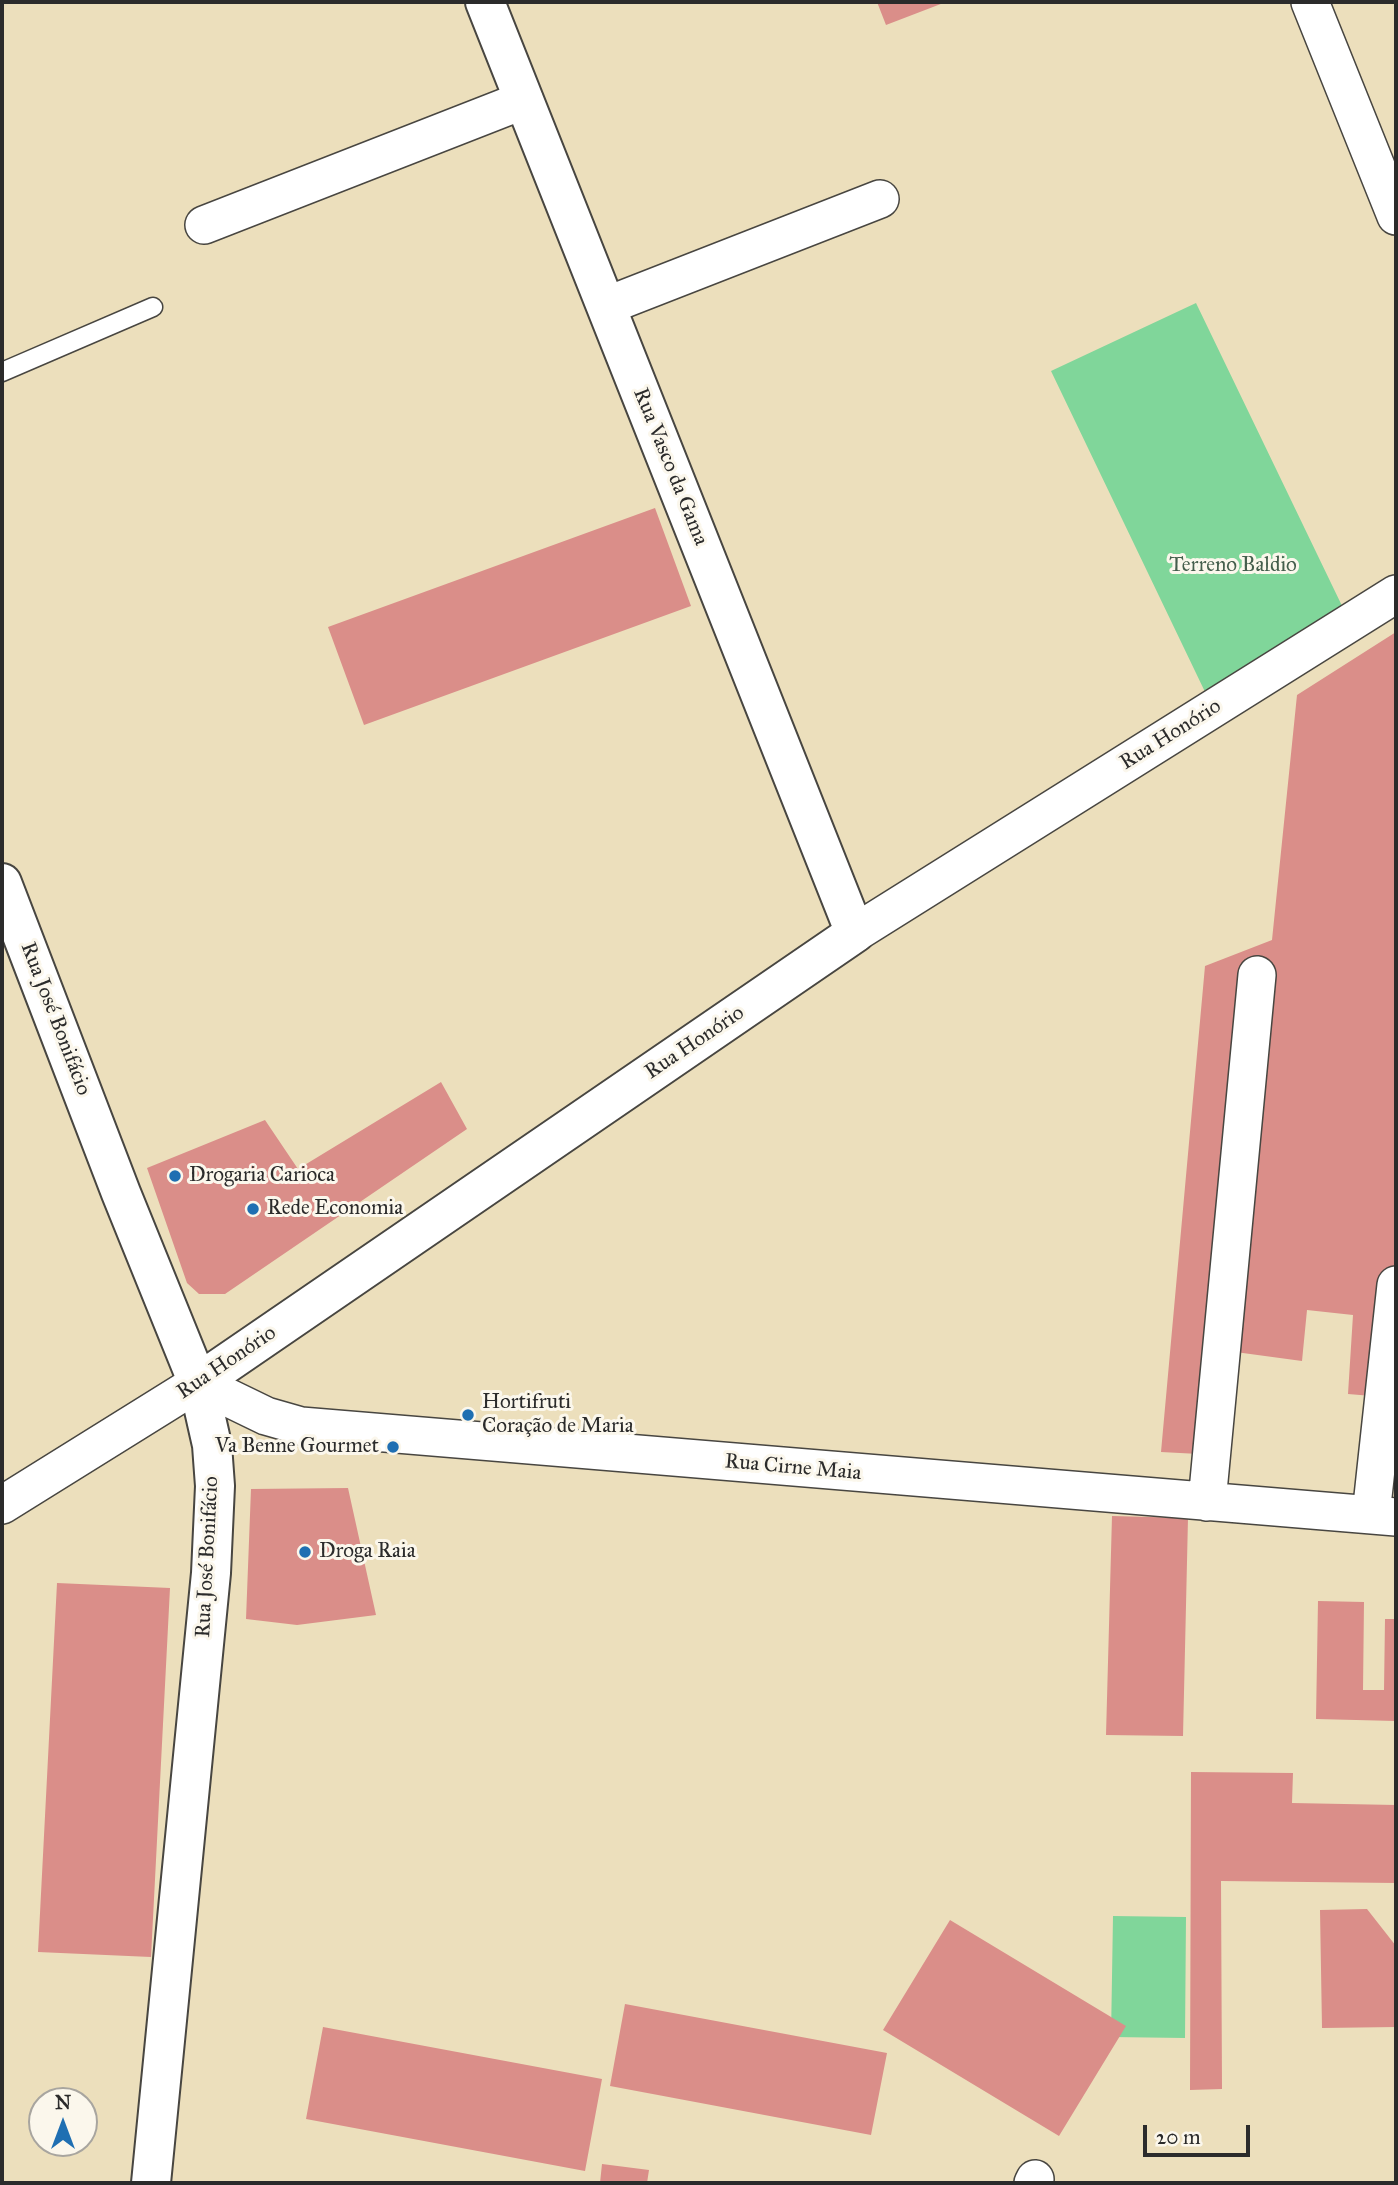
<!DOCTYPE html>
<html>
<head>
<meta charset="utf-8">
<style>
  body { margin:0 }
  #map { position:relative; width:1398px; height:2185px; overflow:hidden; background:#ecdfbc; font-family:"IM FELL Great Primer",serif }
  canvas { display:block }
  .frame { position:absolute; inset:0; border:4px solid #2b2b2b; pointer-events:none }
  .north { position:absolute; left:28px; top:2087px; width:70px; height:70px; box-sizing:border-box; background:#fbf7ec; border:2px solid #a8a59f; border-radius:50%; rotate:0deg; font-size:19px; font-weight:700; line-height:28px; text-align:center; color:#2b2b2b }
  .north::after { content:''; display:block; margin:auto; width:24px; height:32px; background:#1f6fb2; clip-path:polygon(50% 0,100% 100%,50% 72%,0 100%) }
  .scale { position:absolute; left:1143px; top:2125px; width:107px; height:32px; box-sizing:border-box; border:4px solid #2b2b2b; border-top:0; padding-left:9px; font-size:21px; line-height:24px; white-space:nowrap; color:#2b2b2b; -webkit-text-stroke:5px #fbf7ec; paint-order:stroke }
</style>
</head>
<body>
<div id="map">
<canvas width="1398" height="2185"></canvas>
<div class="frame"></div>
<div class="north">N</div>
<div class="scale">20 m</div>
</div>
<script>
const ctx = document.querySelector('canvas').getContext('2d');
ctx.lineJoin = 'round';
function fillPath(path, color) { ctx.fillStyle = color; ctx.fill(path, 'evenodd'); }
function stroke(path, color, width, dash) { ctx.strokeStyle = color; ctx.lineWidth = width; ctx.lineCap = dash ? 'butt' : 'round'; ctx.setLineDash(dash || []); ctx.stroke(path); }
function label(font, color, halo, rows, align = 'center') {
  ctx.font = font + ' "IM FELL Great Primer",serif'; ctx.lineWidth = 6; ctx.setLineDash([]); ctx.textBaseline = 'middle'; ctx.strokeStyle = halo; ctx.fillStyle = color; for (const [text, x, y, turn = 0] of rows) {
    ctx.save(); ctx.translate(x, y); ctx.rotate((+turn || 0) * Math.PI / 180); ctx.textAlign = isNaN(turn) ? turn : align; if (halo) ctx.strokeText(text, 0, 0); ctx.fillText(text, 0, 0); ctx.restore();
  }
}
fillPath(new Path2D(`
  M 1196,303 L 1344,610 L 1207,696 L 1051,371 Z
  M 1113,1916 L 1186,1917 L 1185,2038 L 1111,2037 Z`), '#80d69a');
fillPath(new Path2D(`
  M 877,2 L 946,2 L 886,25 Z
  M 655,508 L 691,606 L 364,725 L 328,627 Z
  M 1396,632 L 1396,1398 L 1348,1394 L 1353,1315 L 1307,1310 L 1302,1361 L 1228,1351 L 1218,1455 L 1161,1452 L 1205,966 L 1272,940 L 1297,695 Z
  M 441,1082 L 467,1129 L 225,1294 L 199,1294 L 187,1283 L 147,1168 L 265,1120 L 298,1169 Z
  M 348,1488 L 376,1615 L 297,1625 L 246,1619 L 251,1489 Z
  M 1112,1516 L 1188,1518 L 1183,1736 L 1106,1735 Z
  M 57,1583 L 170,1588 L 151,1957 L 38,1952 Z
  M 1318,1601 L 1364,1602 L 1363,1690 L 1384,1690 L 1385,1619 L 1396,1619 L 1396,1721 L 1316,1719 Z
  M 1191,1772 L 1293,1773 L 1292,1803 L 1396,1805 L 1396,1883 L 1221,1881 L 1222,2089 L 1190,2090 Z
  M 1367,1909 L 1396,1946 L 1396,2027 L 1322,2028 L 1320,1910 Z
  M 950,1920 L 1126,2026 L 1059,2136 L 883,2030 Z
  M 625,2004 L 887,2053 L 871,2135 L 610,2086 Z
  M 323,2027 L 602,2079 L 585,2171 L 306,2119 Z
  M 602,2164 L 649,2170 L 647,2183 L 600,2183 Z`), '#da8e89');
const service = new Path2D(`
  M 2,372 L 153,307`);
const minor = new Path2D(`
  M 1310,2 L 1396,216
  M 204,225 L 524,100
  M 606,306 L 880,199
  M 855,933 L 1396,594
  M 1207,1502 L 1257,975
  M 2,1505 L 198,1383 L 266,1416 L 301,1426 L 1396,1517
  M 1371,1515 L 1396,1285
  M 1033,2183 L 1035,2179`);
const tertiary = new Path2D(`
  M 2,883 L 121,1193 L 198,1383 L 212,1445 L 215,1486 L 211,1573 L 151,2183
  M 198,1383 L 855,933 L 485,2`);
stroke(service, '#484641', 21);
stroke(minor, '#484641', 40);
stroke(tertiary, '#484641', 42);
stroke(service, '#fff', 18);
stroke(minor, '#fff', 37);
stroke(tertiary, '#fff', 38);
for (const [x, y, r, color] of [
  [175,1176,7,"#1f6fb2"],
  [253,1209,7,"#1f6fb2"],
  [468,1415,7,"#1f6fb2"],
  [393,1447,7,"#1f6fb2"],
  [305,1552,7,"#1f6fb2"]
]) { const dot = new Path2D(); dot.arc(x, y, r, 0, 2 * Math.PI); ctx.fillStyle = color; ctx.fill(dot); stroke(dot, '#fbf7ec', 2.5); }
label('21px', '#2b2b2b', '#fbf7ec', [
  ["Rua Vasco da Gama",670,467,68],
  ["Rua Honório",1171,735,-32],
  ["Rua José Bonifácio",55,1019,69],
  ["Rua Honório",695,1043,-34],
  ["Rua Honório",227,1363,-34],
  ["Rua Cirne Maia",793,1468,5],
  ["Rua José Bonifácio",208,1557,-87]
]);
label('21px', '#445e4c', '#fbf7ec', [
  ["Terreno Baldio",1233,566]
]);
label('21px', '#2b2b2b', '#fbf7ec', [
  ["Drogaria Carioca",189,1176],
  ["Rede Economia",267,1209],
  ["Hortifruti",482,1403],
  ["Coração de Maria",482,1427],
  ["Va Benne Gourmet",379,1447,"right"],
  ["Droga Raia",319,1552]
], 'left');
</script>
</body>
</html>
